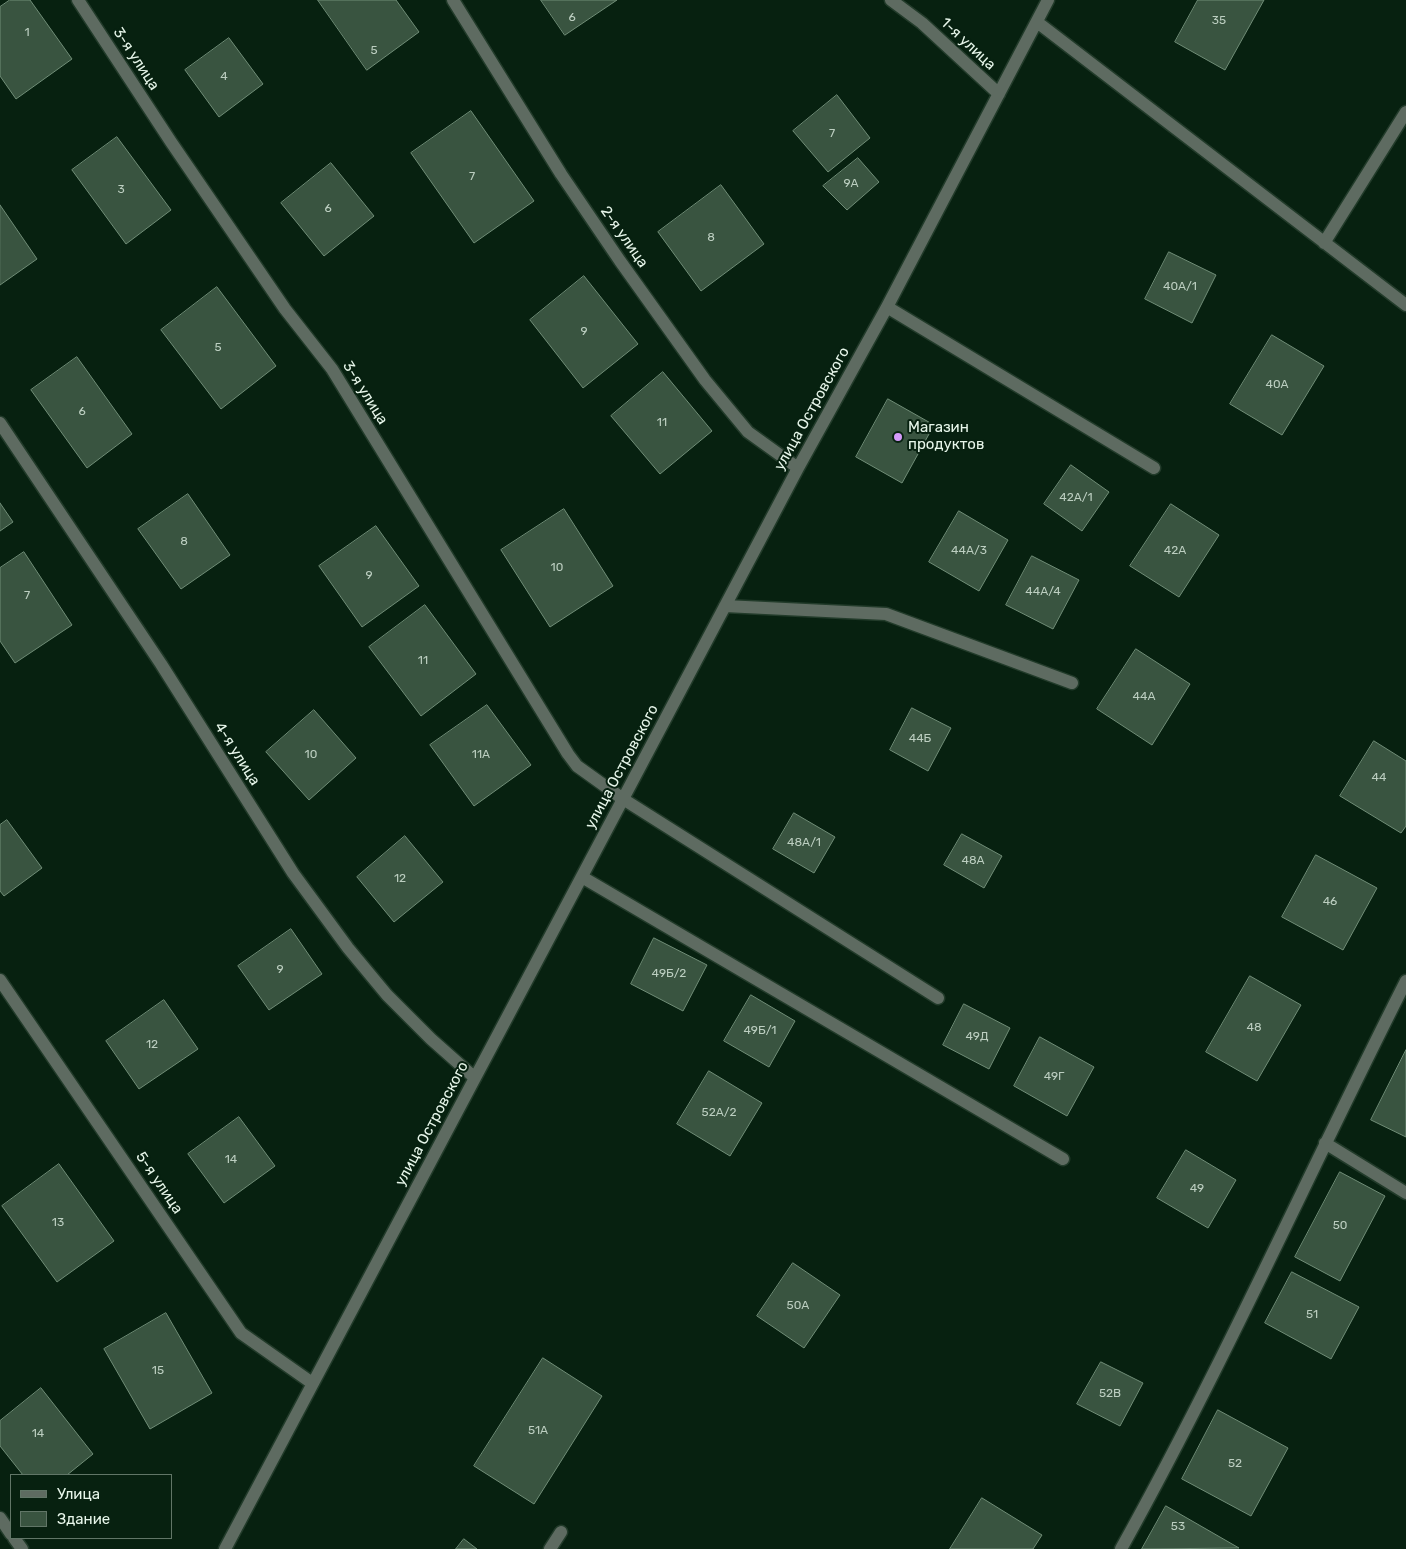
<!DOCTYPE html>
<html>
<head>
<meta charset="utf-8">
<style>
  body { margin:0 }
  #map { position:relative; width:1406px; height:1549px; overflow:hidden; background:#072110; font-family:Rubik,sans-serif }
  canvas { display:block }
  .legend { position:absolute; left:10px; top:1474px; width:162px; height:65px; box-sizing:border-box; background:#072110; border:1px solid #617667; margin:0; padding:6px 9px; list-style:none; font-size:15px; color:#e7f6ea }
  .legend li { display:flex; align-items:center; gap:10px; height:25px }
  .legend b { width:25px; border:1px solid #617667 }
</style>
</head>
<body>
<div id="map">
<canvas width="1406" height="1549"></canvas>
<ul class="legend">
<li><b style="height:6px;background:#5e6b61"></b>Улица</li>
<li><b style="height:14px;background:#395440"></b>Здание</li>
</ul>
</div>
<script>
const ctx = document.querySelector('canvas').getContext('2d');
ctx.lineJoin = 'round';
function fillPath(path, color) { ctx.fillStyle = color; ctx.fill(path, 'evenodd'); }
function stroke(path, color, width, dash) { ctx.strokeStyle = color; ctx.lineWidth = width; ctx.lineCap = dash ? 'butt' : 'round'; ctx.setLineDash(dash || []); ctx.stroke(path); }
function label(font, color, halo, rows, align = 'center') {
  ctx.font = font + ' Rubik,sans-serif'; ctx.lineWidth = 4; ctx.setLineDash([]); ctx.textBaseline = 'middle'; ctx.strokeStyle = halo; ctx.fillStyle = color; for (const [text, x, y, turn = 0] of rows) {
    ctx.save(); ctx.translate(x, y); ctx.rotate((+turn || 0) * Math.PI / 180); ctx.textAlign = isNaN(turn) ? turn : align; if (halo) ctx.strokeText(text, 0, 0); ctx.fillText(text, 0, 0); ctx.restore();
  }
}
const building = new Path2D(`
  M 10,0 L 30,0 L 72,59 L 16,99 L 0,76 L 0,7 Z
  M 318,0 L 396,0 L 419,32 L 367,70 Z
  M 541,0 L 617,0 L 565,35 Z
  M 1198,0 L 1264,0 L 1225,70 L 1175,42 Z
  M 229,38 L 263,84 L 219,117 L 185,70 Z
  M 837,95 L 870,138 L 828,172 L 793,131 Z
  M 471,111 L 534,201 L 474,243 L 411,153 Z
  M 117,137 L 171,210 L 126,244 L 72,170 Z
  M 858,158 L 879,182 L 847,210 L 823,186 Z
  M 331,163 L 374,216 L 324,256 L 281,203 Z
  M 721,185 L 764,244 L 701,291 L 658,232 Z
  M 0,205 L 37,259 L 0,285 Z
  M 1169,252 L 1216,275 L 1192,323 L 1145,299 Z
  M 584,276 L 638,344 L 583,388 L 530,320 Z
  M 217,287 L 276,366 L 221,409 L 161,330 Z
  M 1272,335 L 1324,366 L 1282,435 L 1230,404 Z
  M 77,357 L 132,434 L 87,468 L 31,390 Z
  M 663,372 L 712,431 L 660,474 L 611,416 Z
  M 888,399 L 934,425 L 902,483 L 856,457 Z
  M 1071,465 L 1109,492 L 1082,531 L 1044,504 Z
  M 188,494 L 230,555 L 181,589 L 138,529 Z
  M 0,503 L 13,522 L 0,531 Z
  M 1171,504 L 1219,535 L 1179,597 L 1130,566 Z
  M 564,509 L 613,586 L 550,627 L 501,550 Z
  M 959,511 L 1008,540 L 979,591 L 929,562 Z
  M 376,526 L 419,586 L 362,627 L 319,566 Z
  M 24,552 L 72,625 L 15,663 L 0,641 L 0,568 Z
  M 1032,556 L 1079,580 L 1053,629 L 1006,605 Z
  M 425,605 L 476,674 L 421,716 L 369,647 Z
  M 1136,649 L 1190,684 L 1152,745 L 1097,709 Z
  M 487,705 L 531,765 L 474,806 L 430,745 Z
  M 912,708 L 951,728 L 928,771 L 890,750 Z
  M 314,710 L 356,758 L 309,800 L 266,752 Z
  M 1374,741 L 1406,761 L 1406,826 L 1401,833 L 1340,796 Z
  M 794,813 L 835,837 L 814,873 L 773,849 Z
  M 7,820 L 42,868 L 4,896 L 0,891 L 0,825 Z
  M 962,834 L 1002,856 L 984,888 L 944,865 Z
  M 405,836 L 443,882 L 394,922 L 357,877 Z
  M 1316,855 L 1377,888 L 1343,950 L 1282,917 Z
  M 291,929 L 322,974 L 269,1010 L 238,966 Z
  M 654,938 L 707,965 L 683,1011 L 631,984 Z
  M 1250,976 L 1301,1005 L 1257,1081 L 1206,1052 Z
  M 751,995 L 795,1021 L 769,1067 L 724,1041 Z
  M 164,1000 L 198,1049 L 139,1089 L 106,1041 Z
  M 964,1004 L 1010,1028 L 989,1069 L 943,1045 Z
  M 1040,1037 L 1094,1067 L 1067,1116 L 1014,1086 Z
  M 1406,1050 L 1406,1137 L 1371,1120 Z
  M 709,1071 L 762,1103 L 730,1156 L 677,1124 Z
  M 239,1117 L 275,1166 L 224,1203 L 188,1154 Z
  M 1186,1150 L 1236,1180 L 1208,1228 L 1157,1198 Z
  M 59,1164 L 114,1241 L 57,1282 L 2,1206 Z
  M 1340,1172 L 1385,1196 L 1340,1281 L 1295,1257 Z
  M 793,1263 L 840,1295 L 804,1348 L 757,1316 Z
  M 1292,1272 L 1359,1307 L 1331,1359 L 1265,1323 Z
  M 166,1313 L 212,1393 L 150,1429 L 104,1349 Z
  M 543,1358 L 602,1396 L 534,1504 L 474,1466 Z
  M 1101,1362 L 1143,1383 L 1120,1426 L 1077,1404 Z
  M 41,1388 L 93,1454 L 67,1475 L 23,1475 L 0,1446 L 0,1421 Z
  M 1218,1410 L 1288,1448 L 1251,1516 L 1182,1479 Z
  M 982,1498 L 1042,1535 L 1033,1549 L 950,1549 Z
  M 1166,1506 L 1239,1548 L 1142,1549 Z
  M 464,1539 L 477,1549 L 456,1549 Z`);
fillPath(building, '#395440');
stroke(building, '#708d77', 1);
const minor = new Path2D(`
  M 78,0 L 171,142 L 285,309 L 332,369 L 568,754 L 577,766 L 623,799 L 938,998
  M 453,0 L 561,174 L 620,261 L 705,380 L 748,432 L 798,468
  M 891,0 L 922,23 L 999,94
  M 1037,22 L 1406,305
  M 1324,243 L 1406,112
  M 887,307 L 1154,468
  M 0,423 L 161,664 L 293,873 L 348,948 L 387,995 L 431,1039 L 475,1078
  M 725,606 L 886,614 L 1072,683
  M 582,877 L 1063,1159
  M 0,980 L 241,1333 L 312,1383
  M 1325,1143 L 1406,1193
  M 0,1518 L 11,1534
  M 14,1538 L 22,1549
  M 225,1549 L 623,799 L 798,468 L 887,307 L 1048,0
  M 550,1549 L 561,1532
  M 1121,1549 C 1224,1364 1310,1170 1406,981`);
stroke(minor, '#223b2a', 15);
stroke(minor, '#5e6b61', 12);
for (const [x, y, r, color] of [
  [898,437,5,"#d59bfa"]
]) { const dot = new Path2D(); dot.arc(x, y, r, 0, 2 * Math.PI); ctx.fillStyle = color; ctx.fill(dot); stroke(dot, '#072110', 2); }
label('12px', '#bccec0', null, [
  ["6",572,18],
  ["35",1219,21],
  ["1",27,33],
  ["5",374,51],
  ["4",224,77],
  ["7",832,134],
  ["7",472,177],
  ["9А",851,184],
  ["3",121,190],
  ["6",328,209],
  ["8",711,238],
  ["40А/1",1180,287],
  ["9",584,332],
  ["5",218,348],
  ["40А",1277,385],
  ["6",82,412],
  ["11",662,423],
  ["42А/1",1076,498],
  ["8",184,542],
  ["44А/3",969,551],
  ["42А",1175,551],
  ["10",557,568],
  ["9",369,576],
  ["44А/4",1043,592],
  ["7",27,596],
  ["11",423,661],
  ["44А",1144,697],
  ["44Б",920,739],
  ["10",311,755],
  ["11А",481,755],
  ["44",1379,778],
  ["48А/1",804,843],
  ["48А",973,861],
  ["12",400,879],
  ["46",1330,902],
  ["9",280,970],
  ["49Б/2",669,974],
  ["48",1254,1028],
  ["49Б/1",760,1031],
  ["49Д",977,1037],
  ["12",152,1045],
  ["49Г",1054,1077],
  ["52А/2",719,1113],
  ["14",231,1160],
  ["49",1197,1189],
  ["13",58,1223],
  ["50",1340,1226],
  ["50А",798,1306],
  ["51",1312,1315],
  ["15",158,1371],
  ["52В",1110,1394],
  ["51А",538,1431],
  ["14",38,1434],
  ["52",1235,1464],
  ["53",1178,1527]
]);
label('15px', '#e7f6ea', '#072110', [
  ["1-я улица",968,44,43],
  ["3-я улица",136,59,57],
  ["2-я улица",624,237,55],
  ["3-я улица",365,393,58],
  ["улица Островского",812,409,-61],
  ["4-я улица",237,754,58],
  ["улица Островского",622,767,-62],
  ["улица Островского",432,1124,-62],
  ["5-я улица",159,1183,56]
]);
label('15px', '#e7f6ea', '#072110', [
  ["Магазин",908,428],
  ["продуктов",908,445]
], 'left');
</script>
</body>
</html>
